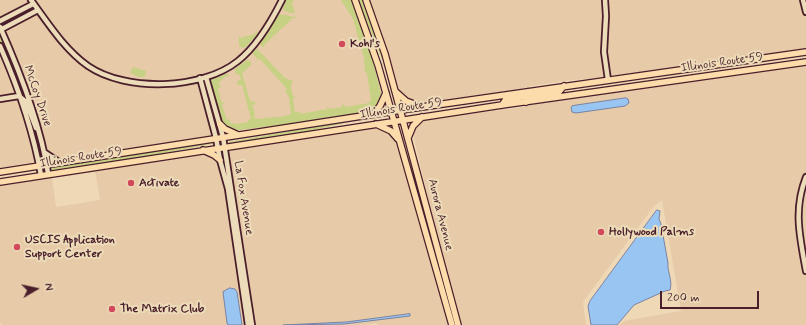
<!DOCTYPE html>
<html>
<head>
<meta charset="utf-8">
<style>
  body { margin:0 }
  #map { position:relative; width:806px; height:325px; overflow:hidden; background:#efd8b5; font-family:Mynerve,sans-serif }
  canvas { display:block }
  .north { position:absolute; left:16px; top:269px; width:40px; height:40px; -webkit-text-stroke:3px #eddcb9; paint-order:stroke; rotate:81deg; font-size:11px; font-weight:700; line-height:16px; text-align:center; color:#4a1f2b }
  .north::after { content:''; display:block; margin:auto; width:14px; height:18px; background:#4a1f2b; clip-path:polygon(50% 0,100% 100%,50% 72%,0 100%) }
  .scale { position:absolute; left:660px; top:291px; width:99px; height:18px; box-sizing:border-box; border:2px solid #4a1f2b; border-top:0; padding-left:5px; font-size:12px; line-height:14px; white-space:nowrap; color:#4a1f2b; -webkit-text-stroke:3px #eddcb9; paint-order:stroke }
</style>
</head>
<body>
<div id="map">
<canvas width="806" height="325"></canvas>
<div class="north">N</div>
<div class="scale">200 m</div>
</div>
<script>
const ctx = document.querySelector('canvas').getContext('2d');
ctx.lineJoin = 'round';
function fillPath(path, color) { ctx.fillStyle = color; ctx.fill(path, 'evenodd'); }
function stroke(path, color, width, dash) { ctx.strokeStyle = color; ctx.lineWidth = width; ctx.lineCap = dash ? 'butt' : 'round'; ctx.setLineDash(dash || []); ctx.stroke(path); }
function label(font, color, halo, rows, align = 'center') {
  ctx.font = font + ' Mynerve,sans-serif'; ctx.lineWidth = 4; ctx.setLineDash([]); ctx.textBaseline = 'middle'; ctx.strokeStyle = halo; ctx.fillStyle = color; for (const [text, x, y, turn = 0] of rows) {
    ctx.save(); ctx.translate(x, y); ctx.rotate((+turn || 0) * Math.PI / 180); ctx.textAlign = isNaN(turn) ? turn : align; if (halo) ctx.strokeText(text, 0, 0); ctx.fillText(text, 0, 0); ctx.restore();
  }
}
fillPath(new Path2D(`
  M 0,0 L 352,0 L 369,46 L 382,97 L 373,109 L 359,113 L 288,124 L 239,130 L 229,129 L 208,137 L 57,158 L 48,152 L 46,148 L 22,69 L 8,36 L 0,21 Z
  M 369,0 L 806,0 L 806,51 L 666,70 L 614,75 L 599,78 L 571,80 L 531,86 L 516,90 L 415,103 L 411,102 L 400,93 Z
  M 0,57 L 15,93 L 35,162 L 0,168 Z
  M 806,65 L 806,325 L 620,325 L 624,321 L 681,311 L 662,200 L 654,206 L 583,302 L 586,325 L 462,325 L 436,233 L 414,138 L 413,131 L 419,123 L 433,118 L 519,108 L 535,104 L 569,99 Z
  M 381,127 L 396,138 L 440,294 L 451,325 L 377,325 L 377,323 L 365,325 L 2,325 L 0,322 L 0,186 L 52,177 L 56,207 L 100,200 L 95,170 Z`), '#e7caa8');
fillPath(new Path2D(`
  M 286,0 L 294,0 L 292,3 L 295,13 L 290,13 L 283,10 L 283,7 Z
  M 341,0 L 352,0 L 369,46 L 382,97 L 377,108 L 359,113 L 288,124 L 239,130 L 229,129 L 223,124 L 211,85 L 211,80 L 226,74 L 228,74 L 229,77 L 226,76 L 218,84 L 221,86 L 218,89 L 222,103 L 224,102 L 225,103 L 222,105 L 227,120 L 230,119 L 230,123 L 237,124 L 249,122 L 248,120 L 251,119 L 242,85 L 238,85 L 237,81 L 241,80 L 240,76 C 238,74 234,74 235,69 L 247,60 L 250,61 L 251,62 L 251,65 L 242,73 L 250,101 L 255,102 L 256,104 L 252,105 L 253,109 L 254,109 L 255,119 L 287,116 L 287,115 L 291,114 L 289,97 L 285,91 L 287,89 L 260,59 L 258,60 L 253,54 L 253,52 L 257,49 L 262,54 L 285,78 L 293,81 L 291,85 L 293,97 L 295,95 L 295,97 L 293,99 L 295,112 L 300,112 L 300,114 L 328,109 L 326,107 L 328,107 L 329,109 L 342,107 L 342,105 L 344,104 L 345,107 L 369,103 L 369,101 L 371,100 L 367,73 L 365,72 L 364,58 L 353,19 Z
  M 358,0 L 362,0 L 371,22 L 384,59 L 382,59 Z
  M 278,15 C 284,13 290,17 296,17 L 296,18 L 293,18 L 264,45 L 265,47 L 262,47 L 260,44 L 261,42 Z
  M 256,31 L 257,32 L 257,34 L 246,47 L 243,48 L 239,46 L 239,36 L 240,36 L 240,38 L 255,34 Z
  M 0,36 L 21,84 L 29,104 L 22,97 L 0,42 Z
  M 133,67 L 146,71 L 145,77 L 139,77 L 130,73 Z
  M 204,82 L 206,84 L 220,133 L 219,134 L 217,133 L 204,85 Z
  M 23,101 L 41,143 L 44,160 L 42,161 L 41,159 Z
  M 344,122 L 345,123 L 310,131 L 230,143 L 228,142 Z
  M 212,142 L 214,143 L 211,144 L 148,156 L 52,170 L 51,168 L 125,154 Z`), '#c6d184');
const water = new Path2D(`
  M 626,98 L 628,99 L 629,103 L 625,106 L 576,113 L 572,112 L 571,108 L 572,106 Z
  M 657,210 L 660,211 L 659,219 L 661,224 L 668,263 C 667,272 673,280 670,290 L 665,291 L 634,305 L 617,325 L 591,325 L 588,306 L 590,301 Z
  M 230,288 L 235,289 L 237,292 L 242,325 L 228,325 L 227,323 L 223,292 Z
  M 410,314 L 410,316 L 344,324 L 283,325 L 346,322 Z`);
fillPath(water, '#99c5f3');
stroke(water, '#7983a3', 1);
const minor = new Path2D(`
  M 31,0 C 48,23 64,49 88,66 C 126,92 202,90 238,61 C 257,46 271,22 282,0
  M 605,0 L 606,16 L 604,52 L 608,80
  M 803,0 L 806,12
  M 0,21 L 33,4
  M 0,27 C 21,74 40,123 48,173
  M 0,30 L 38,10
  M 0,46 C 18,87 33,131 41,175
  M 206,77 L 223,137 L 252,325
  M 200,78 L 216,138 L 220,160 L 228,189 L 248,325
  M 0,99 L 19,96 L 26,102 L 36,128
  M 44,152 L 59,162
  M 806,177 C 793,210 800,238 806,271`);
const major = new Path2D(`
  M 355,0 L 378,65 L 452,325
  M 366,0 L 385,54 L 458,325
  M 396,92 L 406,101 L 419,106
  M 526,102 L 530,97 L 558,93 L 564,86
  M 502,105 L 506,99 L 525,96 L 528,92
  M 374,114 L 380,106 L 386,93
  M 220,124 L 225,129 L 238,135
  M 376,124 L 391,131 L 398,139
  M 408,138 L 413,126 L 422,117
  M 203,150 L 214,155 L 220,160
  M 0,172 L 401,110 L 806,52
  M 0,182 L 502,105 L 806,62`);
stroke(minor, '#4a1f2b', 8);
stroke(major, '#4a1f2b', 8);
stroke(minor, '#eddcb9', 4.5);
stroke(major, '#fddcac', 5.5);
for (const [x, y, r, color] of [
  [342,44,4,"#d1495b"],
  [131,183,4,"#d1495b"],
  [601,232,4,"#d1495b"],
  [17,247,4,"#d1495b"],
  [112,309,4,"#d1495b"]
]) { const dot = new Path2D(); dot.arc(x, y, r, 0, 2 * Math.PI); ctx.fillStyle = color; ctx.fill(dot); stroke(dot, '#eddcb9', 1.5); }
label('bold 12px', '#4a1f2b', '#eddcb9', [
  ["Kohl's",350,44],
  ["Activate",139,183],
  ["Hollywood Palms",609,232],
  ["USCIS Application",25,240],
  ["Support Center",25,254],
  ["The Matrix Club",120,309]
], 'left');
label('12px', '#4a1f2b', '#eddcb9', [
  ["Illinois Route 59",722,63,-8],
  ["McCoy Drive",37,96,71],
  ["Illinois Route 59",401,109,-9],
  ["Illinois Route 59",81,158,-9],
  ["La Fox Avenue",243,198,81],
  ["Aurora Avenue",440,215,76]
]);
</script>
</body>
</html>
